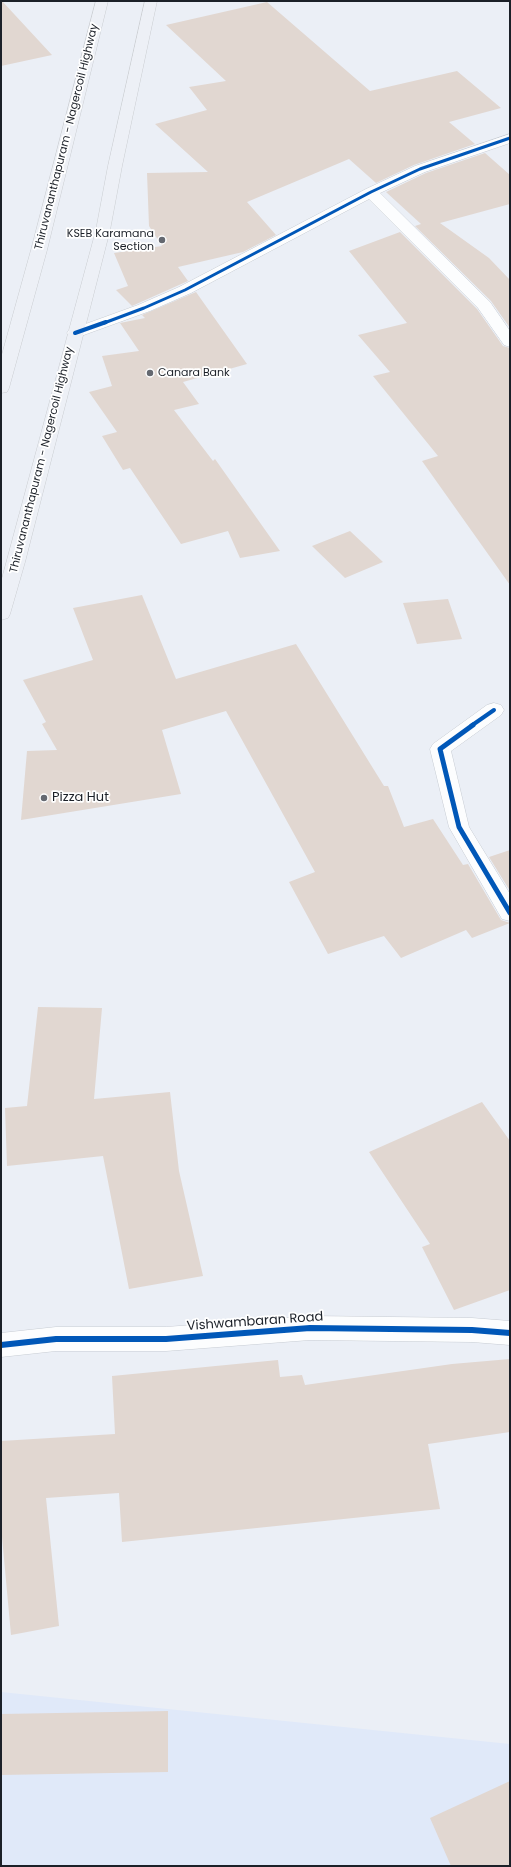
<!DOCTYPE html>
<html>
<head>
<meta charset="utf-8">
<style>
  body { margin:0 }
  #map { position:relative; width:511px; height:1867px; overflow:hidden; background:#ebeff6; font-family:Poppins,sans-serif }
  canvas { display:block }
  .frame { position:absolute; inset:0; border:2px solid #1b2028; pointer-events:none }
</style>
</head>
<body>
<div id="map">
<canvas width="511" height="1867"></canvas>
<div class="frame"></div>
</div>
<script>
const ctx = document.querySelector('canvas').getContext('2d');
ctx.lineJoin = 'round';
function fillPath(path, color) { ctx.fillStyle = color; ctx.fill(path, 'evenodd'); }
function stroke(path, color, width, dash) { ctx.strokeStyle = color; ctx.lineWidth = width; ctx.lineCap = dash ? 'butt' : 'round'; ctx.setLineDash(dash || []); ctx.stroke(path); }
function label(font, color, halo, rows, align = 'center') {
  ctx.font = font + ' Poppins,sans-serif'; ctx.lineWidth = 3.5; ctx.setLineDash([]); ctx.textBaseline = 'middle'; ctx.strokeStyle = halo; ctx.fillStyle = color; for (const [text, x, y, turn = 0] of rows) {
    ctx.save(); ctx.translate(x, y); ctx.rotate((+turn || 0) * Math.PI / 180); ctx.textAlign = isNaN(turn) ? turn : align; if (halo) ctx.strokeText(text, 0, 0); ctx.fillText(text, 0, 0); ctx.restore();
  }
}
fillPath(new Path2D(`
  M 1,1692 L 510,1744 L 510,1866 L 1,1866 Z`), '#e0e9f9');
fillPath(new Path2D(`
  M 1,1 L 2,1 L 52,55 L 1,66 Z
  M 267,2 L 370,91 L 457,71 L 501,108 L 449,122 L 475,144 L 414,165 L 376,183 L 349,159 L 247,202 L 276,235 L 243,252 L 178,267 L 188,281 L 132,306 L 116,290 L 128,286 L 114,253 L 162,246 L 149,226 L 147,173 L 208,172 L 155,124 L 207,110 L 189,87 L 226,81 L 166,25 Z
  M 485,153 L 510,175 L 510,204 L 440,223 L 489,258 L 510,280 L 510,328 L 491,301 L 415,226 L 421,224 L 386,192 L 426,173 Z
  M 400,232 L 477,309 L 503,346 L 510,348 L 510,585 L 422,461 L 438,456 L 373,376 L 390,372 L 358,335 L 407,323 L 349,251 Z
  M 196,292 L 247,364 L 183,382 L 199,404 L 174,410 L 213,461 L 215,459 L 280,551 L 240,558 L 228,531 L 181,544 L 130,468 L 123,470 L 102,436 L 117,432 L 89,392 L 112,386 L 102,356 L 139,351 L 120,323 L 145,318 L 142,315 Z
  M 350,531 L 383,562 L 345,578 L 312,546 Z
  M 142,595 L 176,679 L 296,644 L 384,786 L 388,786 L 404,827 L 433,819 L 463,865 L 468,864 L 501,920 L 510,923 L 472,938 L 466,930 L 401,958 L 384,936 L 328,954 L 289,882 L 315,872 L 226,711 L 162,730 L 181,794 L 21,820 L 27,751 L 57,750 L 42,724 L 46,722 L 23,680 L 93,660 L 73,608 Z
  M 448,599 L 462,639 L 417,644 L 403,603 Z
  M 510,850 L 510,891 L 489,857 Z
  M 38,1007 L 102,1008 L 94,1099 L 170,1092 L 179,1171 L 203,1276 L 129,1289 L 103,1156 L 7,1166 L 5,1108 L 27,1106 Z
  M 482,1102 L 510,1141 L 510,1290 L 454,1310 L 422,1247 L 430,1244 L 369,1152 Z
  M 510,1359 L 510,1432 L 428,1444 L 440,1509 L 122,1542 L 119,1493 L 46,1498 L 59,1626 L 11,1635 L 1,1526 L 1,1441 L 115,1434 L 112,1376 L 278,1360 L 280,1377 L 302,1375 L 305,1385 L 452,1364 Z
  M 168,1711 L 168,1772 L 1,1775 L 1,1714 Z
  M 510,1781 L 510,1866 L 451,1866 L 430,1818 Z`), '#e1d7d1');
const minor = new Path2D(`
  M 510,134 L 510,143 L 425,172 L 380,193 L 490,302 L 510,331 L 510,347 L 504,345 L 478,308 L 369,199 L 191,293 L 150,311 L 81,336 L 75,338 L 69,336 L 67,333 L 69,330 L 138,305 L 179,287 L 366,189 L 415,166 Z
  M 494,703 L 501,705 L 504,710 L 501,715 L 451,751 L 469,827 L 510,894 L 510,921 L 502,919 L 449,827 L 430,749 L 433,744 L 487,705 Z
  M 310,1316 L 472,1318 L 510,1321 L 510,1345 L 472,1342 L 310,1340 L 166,1351 L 56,1351 L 1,1357 L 1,1333 L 56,1327 L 166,1327 Z`);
const major = new Path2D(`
  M 96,1 L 108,1 L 47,250 L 9,388 L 7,392 L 1,393 L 1,358 L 31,250 Z
  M 145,1 L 157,1 L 122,166 L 110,230 L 25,562 L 10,614 L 8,618 L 1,620 L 1,582 L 96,230 L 108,166 Z`);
stroke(minor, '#c7ccd3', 1);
stroke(major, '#cacdd1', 1);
fillPath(minor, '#fcfdfe');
fillPath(major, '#edf0f6');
stroke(new Path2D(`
  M 104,323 L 144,308 L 185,290 L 371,192 L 420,169 L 510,138`), '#0057b8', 3);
stroke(new Path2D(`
  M 75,333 L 106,322
  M 471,726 L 494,710`), '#0057b8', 4);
stroke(new Path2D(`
  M 473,725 L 440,749 L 459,827 L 510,913`), '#0057b8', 5);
stroke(new Path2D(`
  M 1,1345 L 56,1339 L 166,1339 L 310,1328 L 472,1330 L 510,1333`), '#0057b8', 6);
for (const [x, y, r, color] of [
  [162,240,4,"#646870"],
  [150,373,4,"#646870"],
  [44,798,4,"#646870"]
]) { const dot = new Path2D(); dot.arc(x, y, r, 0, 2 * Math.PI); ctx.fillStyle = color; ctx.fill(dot); stroke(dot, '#fff', 1.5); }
label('11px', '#1b2028', '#fff', [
  ["Thiruvananthapuram - Nagercoil Highway",67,137,-76],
  ["Thiruvananthapuram - Nagercoil Highway",42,460,-76]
]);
label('11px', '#1b2028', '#fff', [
  ["KSEB Karamana",154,234],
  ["Section",154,247],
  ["Canara Bank",158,373,"left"]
], 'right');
label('13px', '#1b2028', '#fff', [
  ["Pizza Hut",52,798]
], 'left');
label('13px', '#1b2028', '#fff', [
  ["Vishwambaran Road",255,1322,-4]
]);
</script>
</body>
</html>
